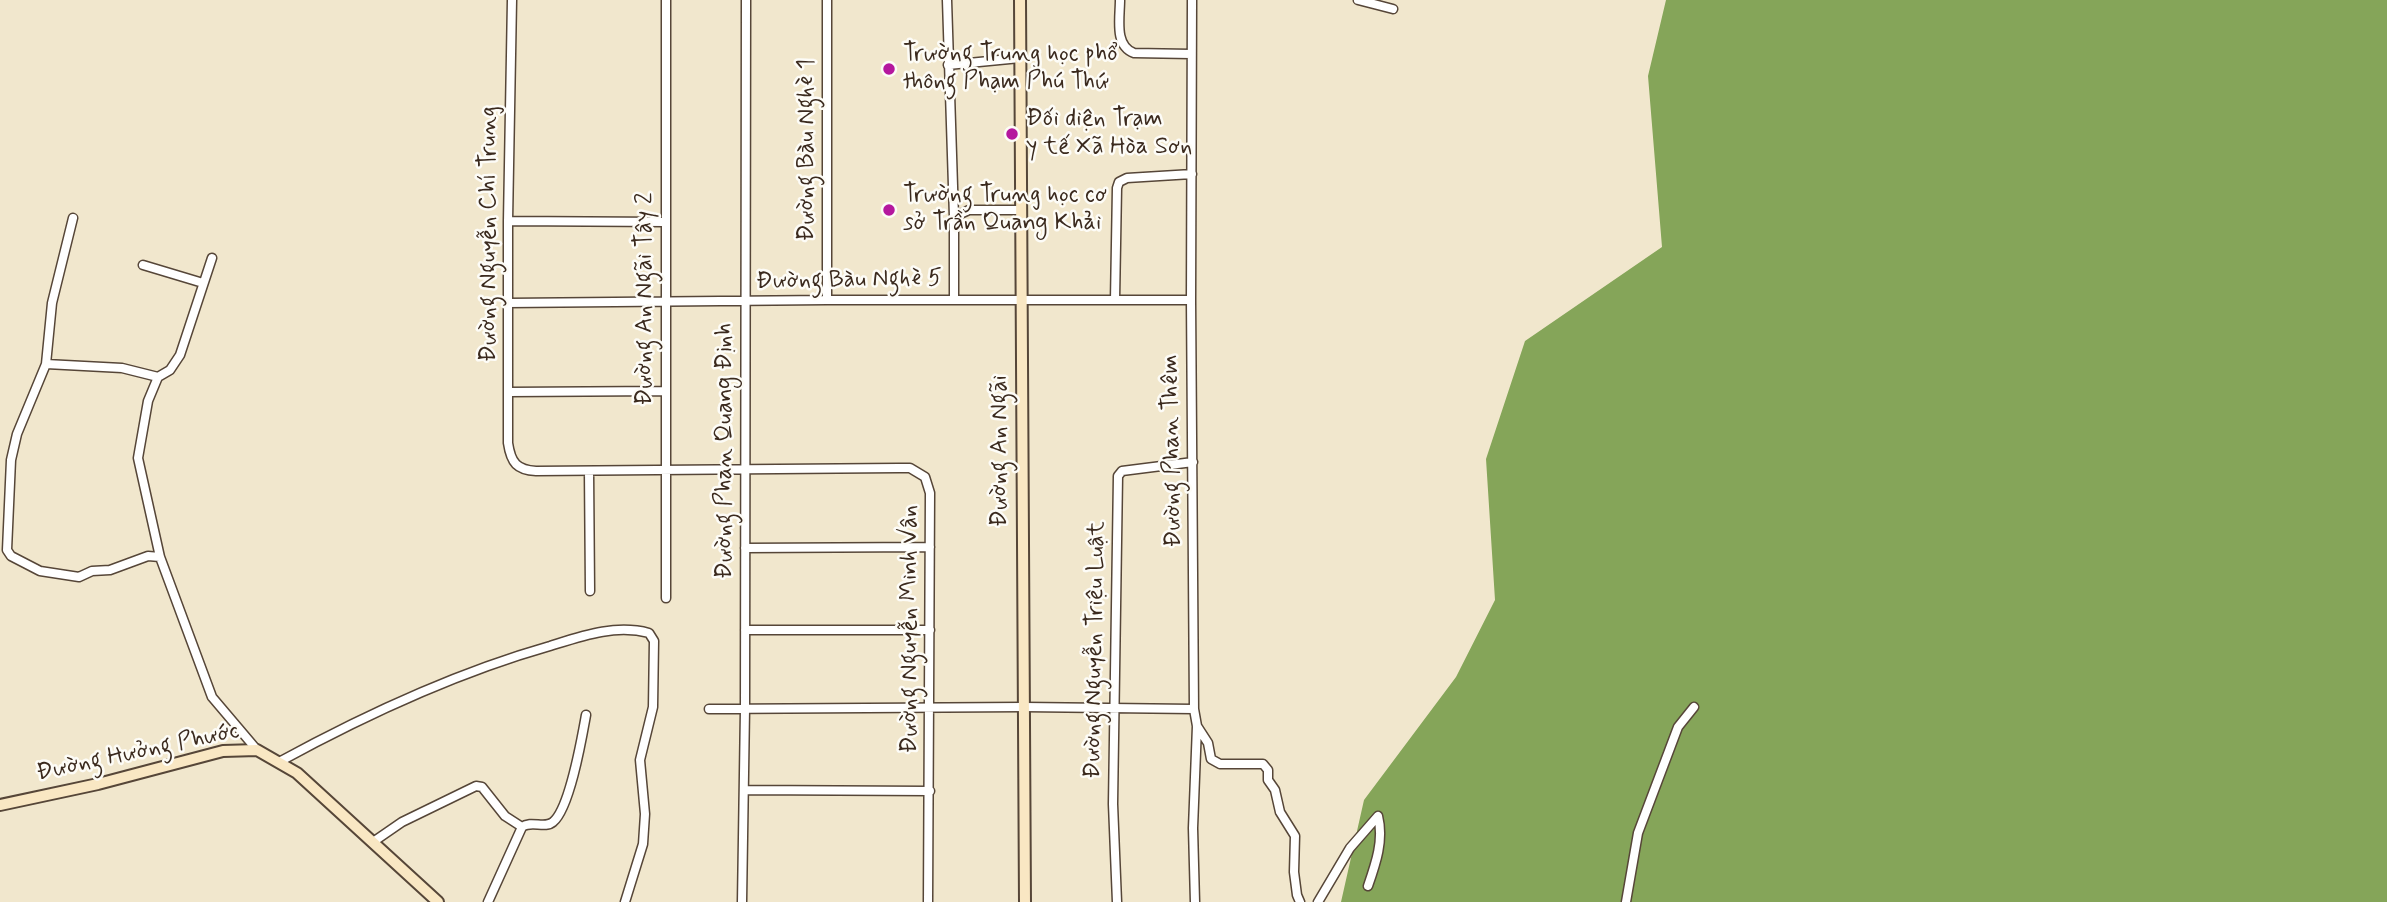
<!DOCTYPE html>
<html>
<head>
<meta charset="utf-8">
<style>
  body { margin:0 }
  canvas { display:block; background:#f1e7cd }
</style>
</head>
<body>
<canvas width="2387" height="902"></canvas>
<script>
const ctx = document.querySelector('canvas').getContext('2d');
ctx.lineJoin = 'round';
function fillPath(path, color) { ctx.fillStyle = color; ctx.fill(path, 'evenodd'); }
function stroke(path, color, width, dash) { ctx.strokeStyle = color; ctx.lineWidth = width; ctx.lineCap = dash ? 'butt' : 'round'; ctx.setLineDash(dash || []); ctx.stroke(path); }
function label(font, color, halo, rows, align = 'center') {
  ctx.font = font + ' Mynerve,sans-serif'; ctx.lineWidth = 5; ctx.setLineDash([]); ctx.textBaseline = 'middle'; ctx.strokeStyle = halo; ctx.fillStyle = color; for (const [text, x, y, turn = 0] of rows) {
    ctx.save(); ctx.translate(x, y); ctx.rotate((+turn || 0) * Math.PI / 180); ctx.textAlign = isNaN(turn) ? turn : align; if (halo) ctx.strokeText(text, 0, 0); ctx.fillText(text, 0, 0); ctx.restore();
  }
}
fillPath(new Path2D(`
  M 1666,0 L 2387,0 L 2387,902 L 1341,902 L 1364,800 L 1456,677 L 1495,600 L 1486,459 L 1525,341 L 1662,247 L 1648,76 Z`), '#85a559');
const street = new Path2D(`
  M 512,0 L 508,221 L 508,443 C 511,463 517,470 536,471 L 899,468 L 910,468 L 925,477 L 930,493 L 928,902
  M 947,0 L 954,217 L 954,300
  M 1120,0 C 1120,18 1114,46 1134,53 L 1191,54
  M 1192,0 L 1191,300 L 1194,709 L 1197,726 L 1193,828 L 1195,902
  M 1358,0 L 1393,9
  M 948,65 L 1020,58
  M 954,217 L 969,210 L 1020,210
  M 508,221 L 666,222
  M 212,258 L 180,355 L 170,370 L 158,377 L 148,401 L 138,458 L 160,557 L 212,697 L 257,750
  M 143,265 L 203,283
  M 827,300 L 827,0
  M 1115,300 L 1117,188 L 1119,182 L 1127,178 L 1192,174
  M 508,303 L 827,300 L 1191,300
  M 46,364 L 52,303 L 73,218
  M 158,377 L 122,368 L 46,364 L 17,434 L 11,460 L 7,550 L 11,556 L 40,571 L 79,577 L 92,571 L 110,570 L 148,556 L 160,557
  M 508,392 L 665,391
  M 589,471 L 590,591
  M 745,548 L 930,547
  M 666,598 L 666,0
  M 745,630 L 930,630
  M 709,709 L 1024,707 L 1194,709
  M 1197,726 L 1208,743 L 1211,759 L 1220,764 L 1263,764 L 1268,770 L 1268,780 L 1275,790 L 1280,812 L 1295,836 L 1294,872 L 1297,895 L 1300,902
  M 279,762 C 365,715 455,673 550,646 C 582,636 615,624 649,633 L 654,641 L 653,707 L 640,760 L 645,814 L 643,844 L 625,902
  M 744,790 L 930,791
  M 373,842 L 402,822 L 476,786 L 482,787 L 505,816 L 522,827
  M 488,902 L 522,827 C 531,820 545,829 553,822 C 570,808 582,737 586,715
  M 742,902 L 745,709 L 746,0
  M 1117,902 L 1113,804 L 1118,476 L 1122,471 L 1193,462
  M 1318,902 L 1350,848 L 1378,816 C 1384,840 1376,863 1368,886
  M 1626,902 L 1638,833 L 1678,727 L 1694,707`);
const secondary = new Path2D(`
  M 1020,0 L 1025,902
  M 0,805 L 98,784 L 223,751 L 257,750 L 297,773 L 438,902`);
stroke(street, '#564638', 11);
stroke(secondary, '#564638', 14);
stroke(street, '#fff', 8);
stroke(secondary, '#f9e7c3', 10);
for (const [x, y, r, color] of [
  [889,69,7,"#b5179e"],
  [1012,134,7,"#b5179e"],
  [889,210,7,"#b5179e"]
]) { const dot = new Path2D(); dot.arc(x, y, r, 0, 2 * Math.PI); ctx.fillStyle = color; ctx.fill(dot); stroke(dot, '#fdfcf7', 2.5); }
label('24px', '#3b2a1e', '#fdfcf7', [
  ["Trường Trung học phổ",903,55],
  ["thông Phạm Phú Thứ",903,83],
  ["Đối diện Trạm",1026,120],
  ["y tế Xã Hòa Sơn",1026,148],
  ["Trường Trung học cơ",903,196],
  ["sở Trần Quang Khải",903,224]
], 'left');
label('24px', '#3b2a1e', '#fdfcf7', [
  ["Đường Bàu Nghè 1",808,150,-90],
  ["Đường Nguyễn Chí Trung",490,234,-90],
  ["Đường Bàu Nghè 5",849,281,-1],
  ["Đường An Ngãi Tây 2",646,299,-90],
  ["Đường Phan Quang Định",726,451,-90],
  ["Đường An Ngãi",1001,451,-90],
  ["Đường Phan Thêm",1173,451,-91],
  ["Đường Nguyễn Minh Vân",911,629,-90],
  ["Đường Nguyễn Triệu Luật",1096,650,-89],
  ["Đường Hưởng Phước",138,753,-12]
]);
</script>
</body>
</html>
